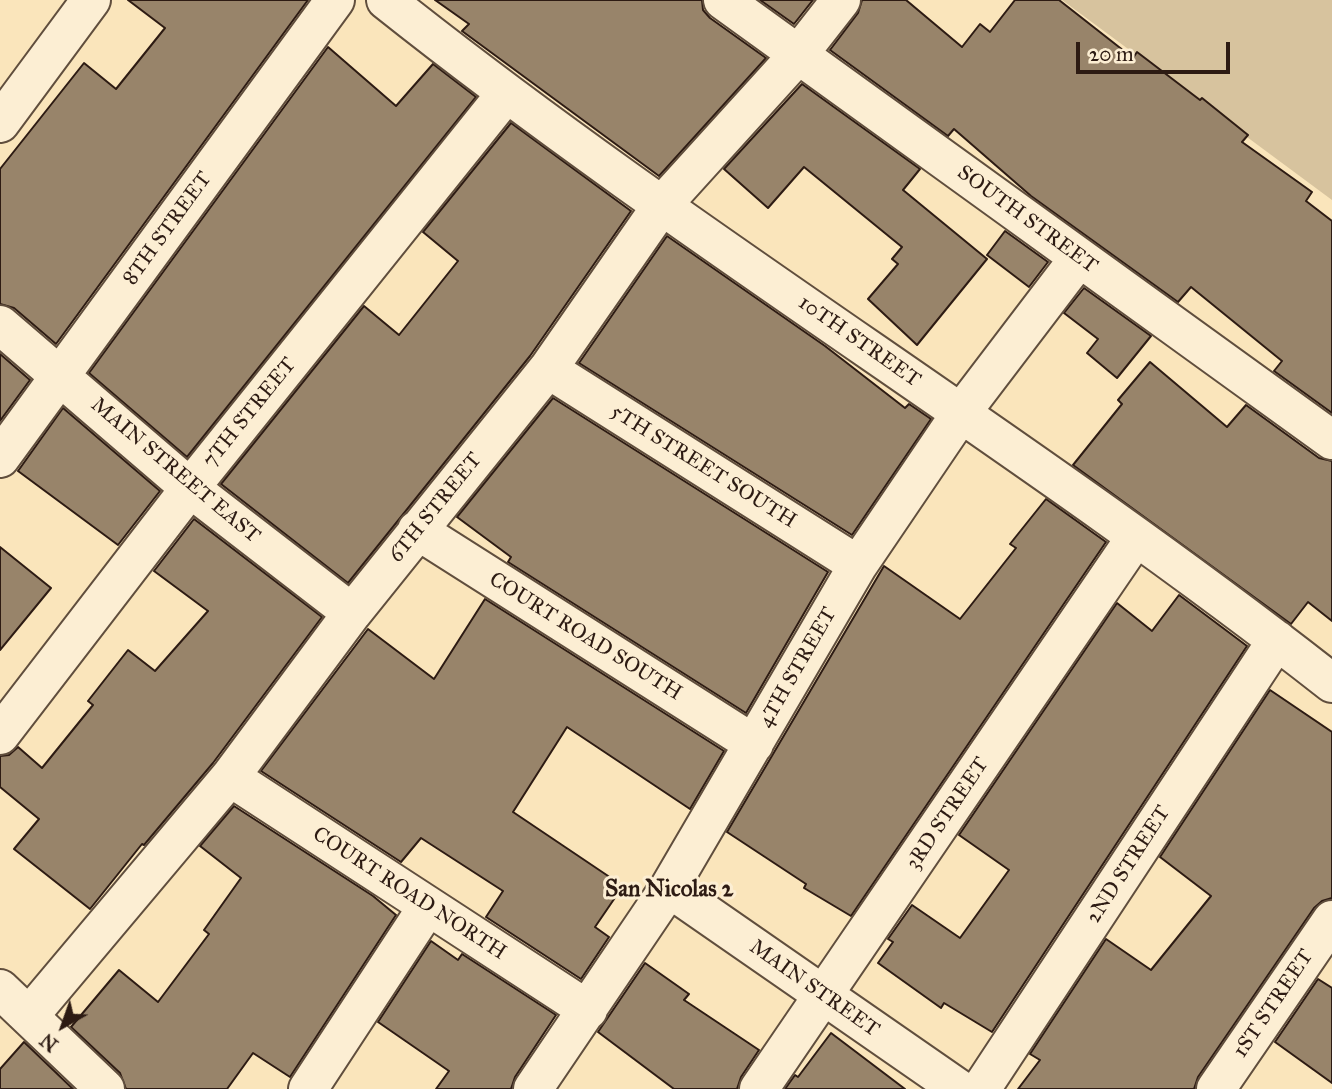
<!DOCTYPE html>
<html>
<head>
<meta charset="utf-8">
<style>
  body { margin:0 }
  #map { position:relative; width:1332px; height:1089px; overflow:hidden; background:#fae5bb; font-family:"IM FELL Great Primer",serif }
  canvas { display:block }
  .north { position:absolute; left:28px; top:991px; width:70px; height:70px; -webkit-text-stroke:5px #fceed3; paint-order:stroke; rotate:220deg; font-size:19px; font-weight:700; line-height:28px; text-align:center; color:#2d1b13 }
  .north::after { content:''; display:block; margin:auto; width:24px; height:32px; background:#2d1b13; clip-path:polygon(50% 0,100% 100%,50% 72%,0 100%) }
  .scale { position:absolute; left:1076px; top:42px; width:154px; height:32px; box-sizing:border-box; border:4px solid #2d1b13; border-top:0; padding-left:9px; font-size:21px; line-height:24px; white-space:nowrap; color:#2d1b13; -webkit-text-stroke:5px #fceed3; paint-order:stroke }
</style>
</head>
<body>
<div id="map">
<canvas width="1332" height="1089"></canvas>
<div class="north">N</div>
<div class="scale">20 m</div>
</div>
<script>
const ctx = document.querySelector('canvas').getContext('2d');
ctx.lineJoin = 'round';
function fillPath(path, color) { ctx.fillStyle = color; ctx.fill(path, 'evenodd'); }
function stroke(path, color, width, dash) { ctx.strokeStyle = color; ctx.lineWidth = width; ctx.lineCap = dash ? 'butt' : 'round'; ctx.setLineDash(dash || []); ctx.stroke(path); }
function label(font, color, halo, rows, align = 'center') {
  ctx.font = font + ' "IM FELL Great Primer",serif'; ctx.lineWidth = 6; ctx.setLineDash([]); ctx.textBaseline = 'middle'; ctx.strokeStyle = halo; ctx.fillStyle = color; for (const [text, x, y, turn = 0] of rows) {
    ctx.save(); ctx.translate(x, y); ctx.rotate((+turn || 0) * Math.PI / 180); ctx.textAlign = isNaN(turn) ? turn : align; if (halo) ctx.strokeText(text, 0, 0); ctx.fillText(text, 0, 0); ctx.restore();
  }
}
fillPath(new Path2D(`
  M 1062,0 L 1332,0 L 1332,200 Z`), '#d7c39e');
const building = new Path2D(`
  M 128,0 L 308,0 L 56,344 L 14,308 L 0,304 L 0,169 L 84,63 L 116,89 L 165,28 Z
  M 435,0 L 702,0 L 703,10 L 710,18 L 766,58 L 659,176 L 462,31 L 469,24 Z
  M 760,0 L 813,0 L 794,24 Z
  M 862,0 L 906,0 L 962,47 L 980,24 L 990,32 L 1015,0 L 1059,0 L 1133,58 L 1137,52 L 1200,100 L 1202,98 L 1248,135 L 1242,142 L 1312,192 L 1306,201 L 1332,221 L 1332,413 L 1274,371 L 1282,361 L 1191,287 L 1178,302 L 1031,196 L 954,129 L 948,136 L 830,50 L 858,13 Z
  M 328,47 L 396,106 L 433,64 L 476,97 L 187,457 L 89,373 Z
  M 802,84 L 920,169 L 903,190 L 987,259 L 917,345 L 868,299 L 898,264 L 892,259 L 902,247 L 804,167 L 768,208 L 724,169 Z
  M 511,123 L 631,211 L 530,356 L 348,583 L 221,484 L 364,306 L 399,335 L 458,261 L 423,232 Z
  M 1005,231 L 1048,262 L 1029,287 L 987,255 Z
  M 667,236 L 825,346 L 905,408 L 909,404 L 931,419 L 852,535 L 579,363 Z
  M 1084,288 L 1151,336 L 1117,378 L 1087,353 L 1098,339 L 1064,313 Z
  M 0,354 L 30,380 L 0,421 Z
  M 1150,362 L 1227,427 L 1246,405 L 1319,458 L 1332,461 L 1332,621 L 1308,602 L 1291,624 L 1073,465 L 1122,404 L 1118,400 Z
  M 553,398 L 828,572 L 746,713 L 508,562 L 511,557 L 457,517 Z
  M 63,408 L 160,491 L 118,545 L 18,471 Z
  M 1046,499 L 1106,542 L 851,916 L 804,888 L 806,884 L 727,832 L 884,566 L 960,619 L 1016,548 L 1010,544 Z
  M 194,519 L 322,617 L 213,763 L 144,845 L 142,844 L 90,909 L 14,849 L 39,819 L 0,787 L 0,756 L 9,755 L 18,747 L 42,768 L 93,705 L 88,701 L 128,650 L 155,671 L 208,611 L 154,571 Z
  M 0,547 L 51,588 L 0,650 Z
  M 1179,595 L 1247,646 L 992,1032 L 944,1003 L 941,1008 L 878,963 L 893,942 L 888,939 L 912,905 L 960,938 L 1009,870 L 959,835 L 1117,603 L 1152,631 Z
  M 485,599 L 724,751 L 690,809 L 567,727 L 513,812 L 623,886 L 595,927 L 609,937 L 581,979 L 486,917 L 503,891 L 421,838 L 401,862 L 261,771 L 368,629 L 434,679 Z
  M 1270,690 L 1332,732 L 1332,898 L 1322,901 L 1314,908 L 1198,1077 L 1194,1089 L 1018,1089 L 1040,1060 L 1030,1054 L 1106,939 L 1151,970 L 1211,896 L 1160,857 Z
  M 234,806 L 373,896 L 396,915 L 290,1077 L 253,1053 L 227,1089 L 126,1089 L 120,1073 L 71,1027 L 119,970 L 158,1002 L 209,934 L 204,930 L 241,878 L 200,846 Z
  M 431,941 L 458,960 L 462,954 L 556,1015 L 515,1077 L 511,1089 L 436,1089 L 449,1071 L 378,1022 Z
  M 645,963 L 689,994 L 684,1000 L 759,1050 L 741,1077 L 737,1089 L 674,1089 L 598,1032 Z
  M 1318,979 L 1332,988 L 1332,1083 L 1275,1042 Z
  M 831,1033 L 905,1089 L 785,1089 L 795,1075 L 798,1077 Z
  M 24,1042 L 73,1089 L 0,1089 L 0,1069 Z`);
fillPath(building, '#98846a');
stroke(building, '#2d1b13', 2);
const street = new Path2D(`
  M 386,0 C 690,242 1026,443 1332,683
  M 723,0 L 1332,440
  M 0,123 L 91,0
  M 0,325 L 190,488 L 352,613
  M 548,369 L 858,565
  M 0,458 L 335,0
  M 417,530 L 754,744
  M 0,735 L 190,488 L 505,95
  M 230,777 L 588,1010
  M 669,888 L 959,1089
  M 0,989 L 105,1089
  M 29,1016 L 230,777 L 352,613 L 548,369 L 662,205 L 798,55 L 841,0
  M 308,1089 L 428,906
  M 533,1089 L 669,888 L 858,565 L 961,413 L 1079,258
  M 759,1089 L 1136,537
  M 981,1089 L 1277,640
  M 1216,1089 L 1332,920`);
stroke(street, '#604e3d', 42);
stroke(street, '#fceed3', 38);
label('21px', '#2d1b13', '#fceed3', [
  ["SOUTH STREET",1027,220,36],
  ["8TH STREET",168,229,-54],
  ["10TH STREET",859,342,35],
  ["7TH STREET",250,413,-51],
  ["5TH STREET SOUTH",703,467,32],
  ["MAIN STREET EAST",175,471,40],
  ["6TH STREET",436,508,-51],
  ["COURT ROAD SOUTH",585,637,32],
  ["4TH STREET",798,668,-60],
  ["3RD STREET",948,814,-56],
  ["2ND STREET",1129,865,-57],
  ["COURT ROAD NORTH",409,894,33],
  ["MAIN STREET",814,989,35],
  ["1ST STREET",1274,1004,-56]
]);
label('bold 23px', '#2d1b13', '#fceed3', [
  ["San Nicolas 2",669,890]
]);
</script>
</body>
</html>
